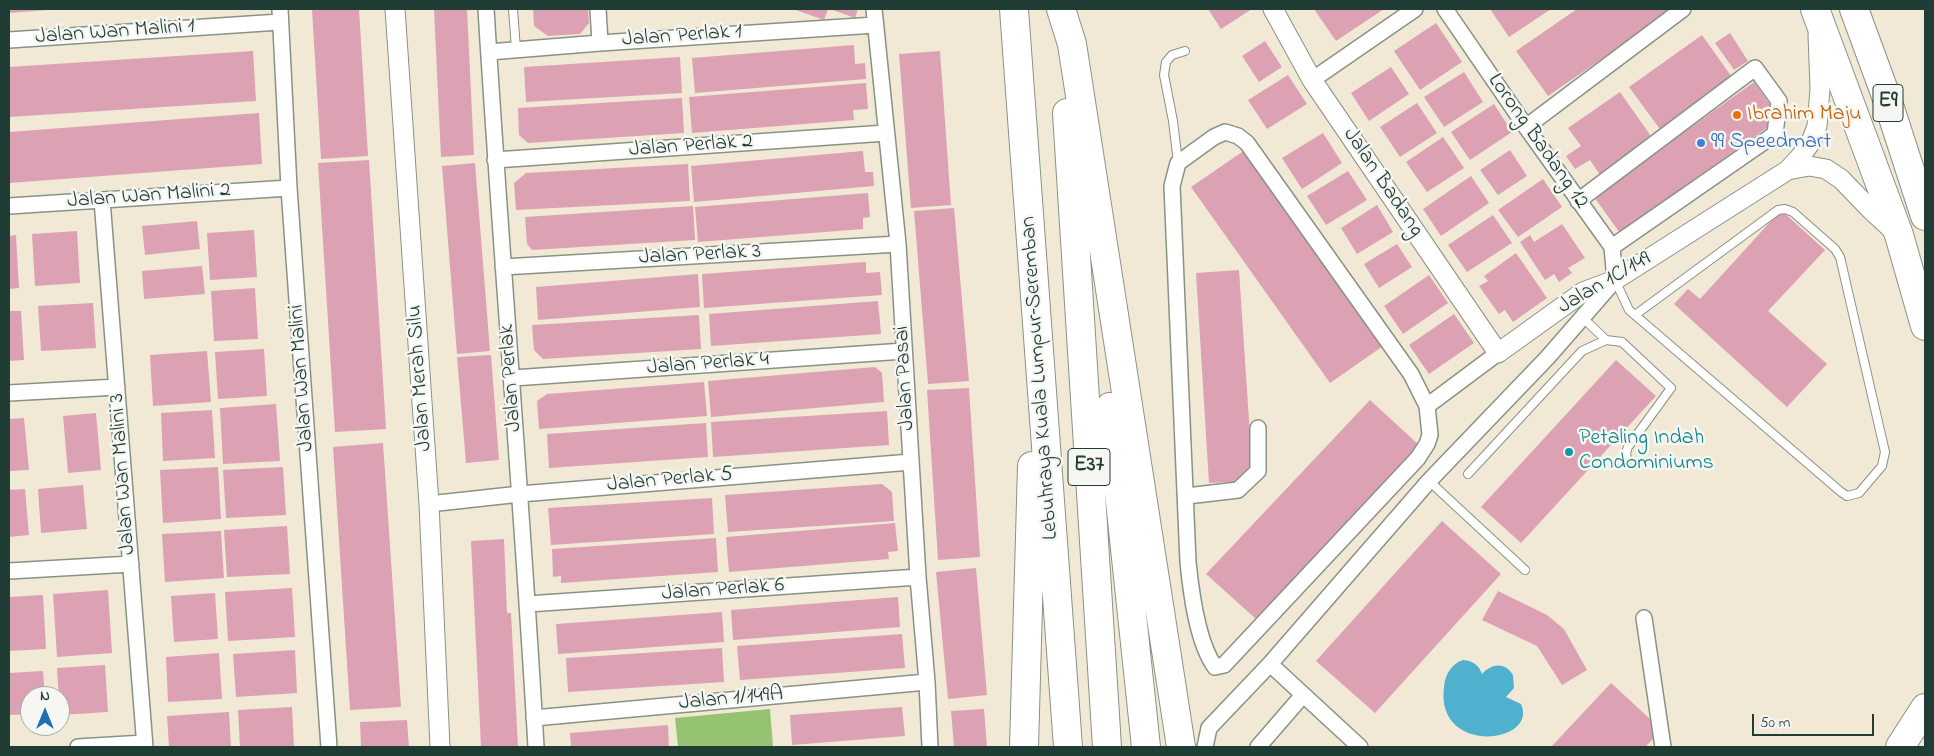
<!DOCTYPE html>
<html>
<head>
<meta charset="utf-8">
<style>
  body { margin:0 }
  #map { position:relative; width:1934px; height:756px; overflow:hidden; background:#f1e9d5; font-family:"Indie Flower",sans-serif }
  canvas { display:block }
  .frame { position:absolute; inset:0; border:10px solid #1f3d34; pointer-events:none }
  .north { position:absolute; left:20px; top:686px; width:50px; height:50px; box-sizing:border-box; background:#f6f6f2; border:1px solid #a0aca6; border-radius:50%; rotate:0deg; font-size:14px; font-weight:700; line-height:20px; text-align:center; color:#1f3d34 }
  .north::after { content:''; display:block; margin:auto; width:18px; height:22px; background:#1f6fb2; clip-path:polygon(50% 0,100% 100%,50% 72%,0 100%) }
  .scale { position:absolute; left:1752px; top:714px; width:122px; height:22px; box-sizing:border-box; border:2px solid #1f3d34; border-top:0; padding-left:6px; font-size:15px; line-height:18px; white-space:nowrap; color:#1f3d34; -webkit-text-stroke:4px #f6f6f2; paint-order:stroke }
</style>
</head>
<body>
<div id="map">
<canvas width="1934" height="756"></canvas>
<div class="frame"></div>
<div class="north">N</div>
<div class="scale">50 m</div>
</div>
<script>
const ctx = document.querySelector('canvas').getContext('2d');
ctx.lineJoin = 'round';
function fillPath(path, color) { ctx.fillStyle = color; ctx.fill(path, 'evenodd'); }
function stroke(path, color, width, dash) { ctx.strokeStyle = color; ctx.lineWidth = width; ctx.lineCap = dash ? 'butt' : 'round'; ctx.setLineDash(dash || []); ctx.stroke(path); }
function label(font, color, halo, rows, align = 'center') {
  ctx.font = font + ' "Indie Flower",sans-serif'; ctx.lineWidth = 5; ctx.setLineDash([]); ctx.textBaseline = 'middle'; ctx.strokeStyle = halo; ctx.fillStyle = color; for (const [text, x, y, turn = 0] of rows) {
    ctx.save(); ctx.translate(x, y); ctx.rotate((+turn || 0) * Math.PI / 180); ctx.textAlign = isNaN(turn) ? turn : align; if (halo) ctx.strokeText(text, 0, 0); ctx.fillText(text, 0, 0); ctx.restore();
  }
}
fillPath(new Path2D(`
  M 770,709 L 773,747 L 678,747 L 675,718 Z`), '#96c372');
fillPath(new Path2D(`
  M 1463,660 C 1473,661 1479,665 1482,674 C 1492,663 1505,662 1513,675 L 1514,688 L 1506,697 L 1521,704 C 1539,744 1435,756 1444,687 C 1445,675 1451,664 1463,660 Z`), '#50b1cf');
fillPath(new Path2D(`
  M 9,9 L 48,9 L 48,10 L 9,13 Z
  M 312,9 L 359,9 L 368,156 L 321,159 Z
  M 434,9 L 467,9 L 474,155 L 441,157 Z
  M 533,9 L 588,9 L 589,23 L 580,34 L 548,36 L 534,26 Z
  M 793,9 L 828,9 L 824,20 Z
  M 830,9 L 858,9 L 855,18 Z
  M 1208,9 L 1252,9 L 1221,29 Z
  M 1314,9 L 1384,9 L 1336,41 Z
  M 1490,9 L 1551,9 L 1509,37 Z
  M 1577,9 L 1674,9 L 1548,96 L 1516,51 Z
  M 1436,23 L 1462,62 L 1420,90 L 1394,51 Z
  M 1730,33 L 1748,61 L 1734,70 L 1715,43 Z
  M 1702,35 L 1734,80 L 1662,132 L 1629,87 Z
  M 1265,41 L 1282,67 L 1259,82 L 1242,56 Z
  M 854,45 L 855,64 L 865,63 L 866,79 L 695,93 L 692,58 Z
  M 253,51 L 256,101 L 9,117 L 9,67 Z
  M 940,51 L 951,205 L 911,208 L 899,54 Z
  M 680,57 L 682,93 L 526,102 L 524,67 Z
  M 1391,67 L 1409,94 L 1369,121 L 1351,93 Z
  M 1464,72 L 1483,102 L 1444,127 L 1424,97 Z
  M 1288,75 L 1307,104 L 1267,129 L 1248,100 Z
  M 1754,82 L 1774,110 L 1772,124 L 1620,233 L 1594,197 Z
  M 866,83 L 868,109 L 853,110 L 854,120 L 692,133 L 689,97 Z
  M 1620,92 L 1653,139 L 1600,175 L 1590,160 L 1575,169 L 1566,156 L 1581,146 L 1568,128 Z
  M 682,98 L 684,133 L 528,143 L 519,135 L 518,108 Z
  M 1417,103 L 1437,133 L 1400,157 L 1380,127 Z
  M 1494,104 L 1512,132 L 1470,160 L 1451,132 Z
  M 259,113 L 262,164 L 9,183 L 9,132 Z
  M 1323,133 L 1342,163 L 1302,189 L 1282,158 Z
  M 1443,137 L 1464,168 L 1427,192 L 1406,162 Z
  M 1248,148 L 1386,344 L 1330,383 L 1191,187 Z
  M 1510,150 L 1527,176 L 1498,195 L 1480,170 Z
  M 863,151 L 865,172 L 873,172 L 874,186 L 694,202 L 691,166 Z
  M 369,160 L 386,429 L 335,432 L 318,163 Z
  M 475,163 L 490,351 L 457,354 L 442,166 Z
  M 688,164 L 690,201 L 516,210 L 514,183 L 526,173 Z
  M 1348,171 L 1367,200 L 1326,225 L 1307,196 Z
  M 1471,176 L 1489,203 L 1441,236 L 1423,209 Z
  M 1543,179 L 1562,207 L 1518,237 L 1498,210 Z
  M 868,193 L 870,217 L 863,218 L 863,229 L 698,242 L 695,207 Z
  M 1377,205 L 1393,232 L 1357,254 L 1341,228 Z
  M 693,206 L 695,240 L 532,250 L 527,244 L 525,217 Z
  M 954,208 L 969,381 L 928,384 L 914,211 Z
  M 1781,210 L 1825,250 L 1768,311 L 1827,364 L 1787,407 L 1674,304 L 1688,289 L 1700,299 Z
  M 1493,215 L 1512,243 L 1467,272 L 1448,245 Z
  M 197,221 L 200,249 L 145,255 L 142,226 Z
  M 1562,224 L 1585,258 L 1568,268 L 1572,273 L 1559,282 L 1554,274 L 1545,280 L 1520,242 L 1530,235 L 1534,242 Z
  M 254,230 L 257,277 L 210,280 L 207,233 Z
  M 77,231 L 80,283 L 35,286 L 32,234 Z
  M 16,235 L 19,288 L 9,289 L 9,236 Z
  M 1397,244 L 1412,267 L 1379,288 L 1364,264 Z
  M 1516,253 L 1547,298 L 1513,322 L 1505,310 L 1499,314 L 1479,286 L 1488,281 L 1484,276 Z
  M 866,262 L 866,273 L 880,272 L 882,295 L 704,308 L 702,274 Z
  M 202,266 L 205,294 L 144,299 L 142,271 Z
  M 1239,270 L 1253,481 L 1209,483 L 1196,273 Z
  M 698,274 L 700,307 L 538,320 L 536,287 Z
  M 1429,275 L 1448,303 L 1403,334 L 1384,306 Z
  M 255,288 L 258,339 L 214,341 L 211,291 Z
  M 878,301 L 881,334 L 711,346 L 709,314 Z
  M 93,303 L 96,348 L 41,351 L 38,306 Z
  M 9,311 L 21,311 L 24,360 L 9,361 Z
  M 1454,314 L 1474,343 L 1429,374 L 1409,345 Z
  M 699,315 L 701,349 L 543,359 L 534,350 L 532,325 Z
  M 264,349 L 267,396 L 218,399 L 215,352 Z
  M 207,351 L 211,402 L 153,406 L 150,355 Z
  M 491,355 L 499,460 L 466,463 L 457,357 Z
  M 1616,360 L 1656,396 L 1521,543 L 1481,507 Z
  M 875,367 L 882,373 L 884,402 L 711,417 L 708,381 Z
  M 704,382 L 707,416 L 539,429 L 537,401 L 547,394 Z
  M 969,388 L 980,557 L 938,560 L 927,390 Z
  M 1370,400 L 1419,445 L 1256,619 L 1206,574 Z
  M 276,404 L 280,461 L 223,464 L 220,408 Z
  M 212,410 L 215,458 L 163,461 L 161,413 Z
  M 887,411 L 889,445 L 713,457 L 711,422 Z
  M 96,413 L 101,470 L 68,473 L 63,416 Z
  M 24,418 L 29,470 L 9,471 L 9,419 Z
  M 706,423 L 708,457 L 549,468 L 547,434 Z
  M 383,443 L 401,707 L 350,710 L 333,447 Z
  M 218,467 L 221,519 L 163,523 L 160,470 Z
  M 283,467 L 286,515 L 226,518 L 223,470 Z
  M 882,484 L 892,492 L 894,521 L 728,532 L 725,495 Z
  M 83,485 L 87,529 L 41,533 L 38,489 Z
  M 25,489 L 29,535 L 9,537 L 9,490 Z
  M 712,498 L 714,534 L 551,545 L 548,508 Z
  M 1442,521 L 1501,574 L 1375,713 L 1316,661 Z
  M 895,523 L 898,551 L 888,552 L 889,559 L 729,572 L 726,537 Z
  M 287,526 L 290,574 L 227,577 L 224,530 Z
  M 221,531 L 224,578 L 165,582 L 162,534 Z
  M 716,538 L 718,572 L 561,583 L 561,576 L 553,577 L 552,549 Z
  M 504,539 L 507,613 L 511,613 L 518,747 L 481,747 L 471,541 Z
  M 976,568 L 987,695 L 948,699 L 936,572 Z
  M 292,588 L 295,637 L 228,641 L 225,592 Z
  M 108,590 L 112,653 L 57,657 L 53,594 Z
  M 1498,591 L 1547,615 L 1564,629 L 1587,670 L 1562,685 L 1537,646 L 1482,620 Z
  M 215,593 L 218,639 L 174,642 L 171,596 Z
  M 43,595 L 46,649 L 9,651 L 9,597 Z
  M 898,597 L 900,627 L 733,640 L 731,610 Z
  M 722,612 L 724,642 L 558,654 L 556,624 Z
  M 902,634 L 905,668 L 740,680 L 737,646 Z
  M 722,648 L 724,682 L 568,692 L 566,658 Z
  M 295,650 L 297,693 L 236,697 L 233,654 Z
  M 219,653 L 222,699 L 168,702 L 166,657 Z
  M 105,665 L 108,712 L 60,715 L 57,668 Z
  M 43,671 L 45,696 L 30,696 L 30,714 L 9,715 L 9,673 Z
  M 1611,683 L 1662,730 L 1645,747 L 1551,747 Z
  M 292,707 L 294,747 L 240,747 L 238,710 Z
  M 902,707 L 905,736 L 792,745 L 790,715 Z
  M 984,709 L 987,747 L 954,747 L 951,711 Z
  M 229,712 L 231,747 L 169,747 L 167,716 Z
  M 407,720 L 409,747 L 361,747 L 360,722 Z
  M 668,725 L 669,747 L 571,747 L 570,733 Z`), '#dca2b4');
const service = new Path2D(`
  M 513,9 L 516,49
  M 1178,163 L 1173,121 L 1164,75 L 1166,62 L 1172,55 L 1185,51
  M 1615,280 L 1629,310 L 1841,492 L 1847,496 L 1859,493 L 1882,466 L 1885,452 L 1840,257 L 1835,249 L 1793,212 L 1785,209 L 1778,210 L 1635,315
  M 1582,317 L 1606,340
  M 1468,474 L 1582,351 L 1606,340 L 1622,342 L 1671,388 L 1628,447 L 1626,453 L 1627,460
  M 1429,481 L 1525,570`);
const minor = new Path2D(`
  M 280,9 L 289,188 L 329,747
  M 486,9 C 501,255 522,501 536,747
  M 598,9 L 600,43
  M 874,9 L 898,244 L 918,577 L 927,682 L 930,747
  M 9,40 L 280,22
  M 489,52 L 600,43 L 875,25
  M 1312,80 L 1415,9
  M 1526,127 L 1683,9
  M 1225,132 L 1238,136 L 1247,143 L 1411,374 L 1427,406 L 1430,435 L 1427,444 L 1418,458 L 1224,665 L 1215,667 C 1197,642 1191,592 1188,562 L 1172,186 L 1178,163 L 1214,137 Z
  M 495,160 L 886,133
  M 102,200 L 145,747
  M 1578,201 L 1755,68 L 1779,101 L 1775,134 L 1612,247
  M 9,206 L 289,188
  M 503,267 L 898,244
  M 513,378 L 904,351
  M 9,393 L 117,387
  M 1427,406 L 1498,353
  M 1187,496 L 1238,490 L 1258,471 L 1258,428
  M 429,504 L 520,494 L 911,462
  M 9,571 L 131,564
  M 528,604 L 918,577
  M 1644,618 L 1663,747
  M 534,718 L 927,682
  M 78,747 L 144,743
  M 1205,747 L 1209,728 L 1270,664
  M 1258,747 L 1303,695
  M 1360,747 L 1270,664 L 1429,481 L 1548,357 L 1615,280 L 1612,247 L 1526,127 L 1445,9`);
const tertiary = new Path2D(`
  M 395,9 L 429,504 L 440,747
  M 1273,9 L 1312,80 L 1498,353 L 1583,292 L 1615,280 L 1788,170 L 1800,157 L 1811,142 L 1817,126 L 1820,89 L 1818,34
  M 1788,170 L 1809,166 L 1826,169 L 1841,179 L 1870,209 L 1896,233`);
const motorway = new Path2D(`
  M 1014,9 L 1068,747
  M 1061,9 L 1072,44 L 1181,747
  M 1815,9 L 1899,235 L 1925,326
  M 1854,9 L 1886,96 L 1925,216
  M 1067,113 L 1107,747
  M 1110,407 L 1146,747
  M 1024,747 L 1032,466
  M 1900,747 L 1925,708`);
stroke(service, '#889384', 10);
stroke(minor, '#889384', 18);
stroke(tertiary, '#889384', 21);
stroke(motorway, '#889384', 30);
stroke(service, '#fff', 8);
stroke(minor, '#fff', 15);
stroke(tertiary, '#fff', 19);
stroke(motorway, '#fff', 28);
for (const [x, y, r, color] of [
  [1737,115,5,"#e8710a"],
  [1701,143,5,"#3f7fe0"],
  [1569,452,5,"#0f9aa8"]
]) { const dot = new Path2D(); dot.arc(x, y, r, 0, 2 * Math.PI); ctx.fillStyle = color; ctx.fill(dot); stroke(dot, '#f6f6f2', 2); }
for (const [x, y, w] of [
  [1888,103,30],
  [1089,467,42]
]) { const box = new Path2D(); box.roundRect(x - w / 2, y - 18.5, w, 37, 4); ctx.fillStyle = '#f6f6f2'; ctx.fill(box); stroke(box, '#1f3d34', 1); }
label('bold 21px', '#1f3d34', null, [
  ["E9",1888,103],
  ["E37",1089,467]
]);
label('22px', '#1f3d34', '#f6f6f2', [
  ["Jalan Wan Malini 1",115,33,-4],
  ["Jalan Perlak 1",682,37,-4],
  ["Lorong Badang 12",1537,142,55],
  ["Jalan Perlak 2",691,147,-4],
  ["Jalan Badang",1382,183,56],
  ["Jalan Wan Malini 2",149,197,-4],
  ["Jalan Perlak 3",700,256,-3],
  ["Jalan 1C/149",1605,284,-30],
  ["Jalan Perlak 4",708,365,-4],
  ["Jalan Wan Malini",303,378,-94],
  ["Jalan Merah Silu",421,378,-94],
  ["Jalan Perlak",512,378,-94],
  ["Jalan Pasai",906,378,-93],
  ["Lebuhraya Kuala Lumpur–Seremban",1041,378,-94],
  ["Jalan Wan Malini 3",124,474,-94],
  ["Jalan Perlak 5",670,481,-5],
  ["Jalan Perlak 6",723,591,-4],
  ["Jalan 1/149A",731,700,-5]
]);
label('22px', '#c56008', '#f6f6f2', [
  ["Ibrahim Maju",1747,115]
], 'left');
label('22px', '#366cbe', '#f6f6f2', [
  ["99 Speedmart",1711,143]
], 'left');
label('22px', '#0d838f', '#f6f6f2', [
  ["Petaling Indah",1579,439],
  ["Condominiums",1579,464]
], 'left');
</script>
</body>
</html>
